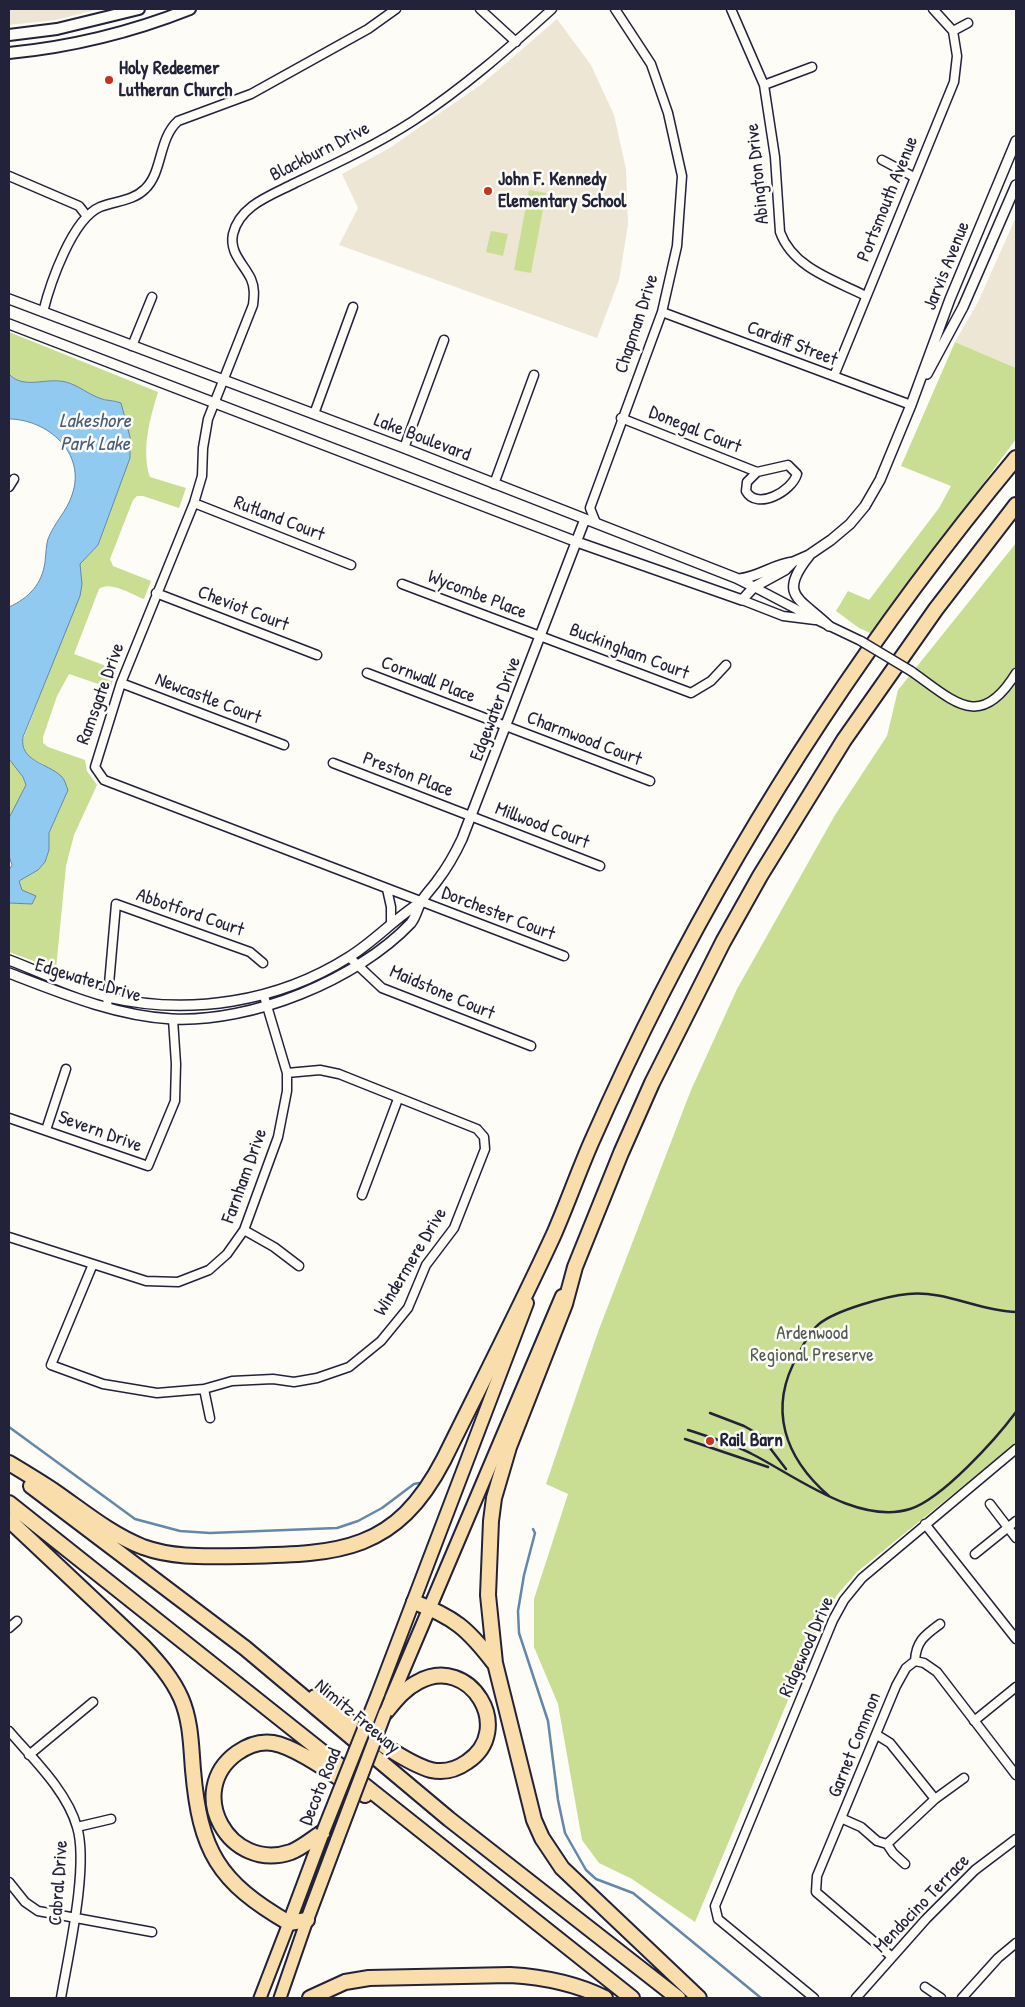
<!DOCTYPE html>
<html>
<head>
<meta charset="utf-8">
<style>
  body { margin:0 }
  #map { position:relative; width:1025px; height:2007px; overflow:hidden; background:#fdfcf7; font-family:"Patrick Hand",sans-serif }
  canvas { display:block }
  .frame { position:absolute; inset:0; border:10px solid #22223b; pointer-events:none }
</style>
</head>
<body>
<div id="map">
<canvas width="1025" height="2007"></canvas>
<div class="frame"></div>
</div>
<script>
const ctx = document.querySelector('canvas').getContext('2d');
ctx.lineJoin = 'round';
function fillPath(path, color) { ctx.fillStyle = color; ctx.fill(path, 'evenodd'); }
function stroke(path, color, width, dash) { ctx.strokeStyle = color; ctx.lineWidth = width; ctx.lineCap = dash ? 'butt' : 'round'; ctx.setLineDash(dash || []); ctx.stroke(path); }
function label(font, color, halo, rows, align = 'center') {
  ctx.font = font + ' "Patrick Hand",sans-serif'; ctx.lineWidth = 5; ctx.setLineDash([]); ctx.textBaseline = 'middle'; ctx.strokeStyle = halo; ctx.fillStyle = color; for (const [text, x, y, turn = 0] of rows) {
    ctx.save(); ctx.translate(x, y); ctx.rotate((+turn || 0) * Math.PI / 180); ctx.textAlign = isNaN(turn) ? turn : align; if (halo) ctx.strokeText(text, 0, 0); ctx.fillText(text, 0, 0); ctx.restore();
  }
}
fillPath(new Path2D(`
  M 9,9 L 99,9 L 56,20 L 9,25 Z
  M 557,19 L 591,65 L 614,115 L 626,169 L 628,225 L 619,280 L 597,338 L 339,245 L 358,208 L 342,174 L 388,149 L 482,84 Z
  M 1016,217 L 1016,368 L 955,342 L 978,302 Z`), '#eee6d4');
fillPath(new Path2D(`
  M 529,190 L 546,193 L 531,273 L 514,270 Z
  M 491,231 L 508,234 L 503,256 L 486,252 Z
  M 9,332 L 158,392 C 150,418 141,450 150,477 L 186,488 L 179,508 L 143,496 L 137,496 L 133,500 L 110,559 L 113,566 L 151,581 L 144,599 C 133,595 110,580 99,589 L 74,654 L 117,670 L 110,688 L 69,674 L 57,696 L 43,737 L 43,743 L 48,747 L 85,760 L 87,771 L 97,785 L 74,835 L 66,866 L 56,969 L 9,952 L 9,903 L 32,904 L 22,890 L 19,881 L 38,870 L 45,862 L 49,850 L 49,834 L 68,790 L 43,764 L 26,755 L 22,742 L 54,660 L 80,577 L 80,564 L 98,545 L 130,458 L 121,403 C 114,400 109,400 102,399 C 88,396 76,383 62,381 C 44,378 23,390 9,374 Z
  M 955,342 L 1016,368 L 1016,439 L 872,634 L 859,628 L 836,611 L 848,591 L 869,600 L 939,508 L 951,486 L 901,466 Z
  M 1016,543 L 1016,1443 L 857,1572 L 837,1595 L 822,1619 L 695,1922 L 632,1879 L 599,1863 L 582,1840 L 558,1704 L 534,1647 L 534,1599 L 568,1494 L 546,1484 L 598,1332 L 691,1090 L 737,989 L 835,815 L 887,736 L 898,690 Z
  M 9,759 L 23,777 L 26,785 L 9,818 Z`), '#c9de93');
const water = new Path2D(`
  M 9,374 C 22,389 43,379 60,381 C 74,382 86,393 99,398 C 106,401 114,400 121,403 L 130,437 L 130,458 L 98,545 L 80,564 L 82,584 L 80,596 L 23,737 C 19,761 47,763 61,776 C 65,779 66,786 68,790 L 49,833 L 49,850 L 45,862 L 38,870 L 19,881 L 22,890 L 36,896 L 32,904 L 9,903 L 9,870 L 12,865 L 9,856 L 9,818 L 26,785 L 23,777 L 9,759 L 9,607 C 29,598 42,584 45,562 C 46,554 46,545 48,539 C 54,523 67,511 72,495 C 87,453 47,419 9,419 Z`);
fillPath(water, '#91caf0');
stroke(water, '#6587a8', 1);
stroke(new Path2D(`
  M 9,1427 L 135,1519 L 180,1531 L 210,1533 L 337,1528 L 358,1521 L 382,1508 L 414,1484 L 419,1483
  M 533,1529 L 535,1533 L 524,1575 L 518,1611 L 519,1633 L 548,1721 L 558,1800 L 565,1833 L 586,1870 L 596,1879 L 633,1893 L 761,1998`), '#6587a8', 2.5);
const minor = new Path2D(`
  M 480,9 L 516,42
  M 552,9 C 508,49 463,88 413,121 C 376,145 335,164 295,183 C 272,195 240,205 233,234 C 229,253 244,264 251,279 C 255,288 254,296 253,305 L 208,419 L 203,448 L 202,476 L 194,503 L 121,683 L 95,767 L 104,780 L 564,956
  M 731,9 L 764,85 L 775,157 L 780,232 C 793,268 834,280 866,296
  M 933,9 L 953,31
  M 953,31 L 968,23
  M 764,85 L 812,67
  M 882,160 L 914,177
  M 9,176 L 79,206 L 86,215
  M 43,312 C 50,284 72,219 100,207 C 115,201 133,201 145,189 C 163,172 158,139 178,121 L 251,94 L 368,29 L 396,9
  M 662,312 L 911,405
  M 132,346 L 152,297
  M 834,376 L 954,82 L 957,56 L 953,31
  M 314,414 L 353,307
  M 621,418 L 757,472 L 788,465 L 797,474 C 792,491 757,511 746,491 L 747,482 L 757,472
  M 404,448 L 444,340
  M 494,484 L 534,375
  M 9,487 L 14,479
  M 194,503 L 351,565
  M 596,523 L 590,508 L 662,312 L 677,246 L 682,176 L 668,113 L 651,64 L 615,9
  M 402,584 L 691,693 L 711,681 L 726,665
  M 754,587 L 817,620 L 861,641
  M 156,593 L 317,655
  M 742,600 L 783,616 L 815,620
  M 911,671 C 954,701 980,732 1016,673
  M 367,673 L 650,781
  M 121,683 L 284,745
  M 333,763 L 600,866
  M 387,889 L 391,907 L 391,924
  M 349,957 L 382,988 L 531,1046
  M 107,1007 L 116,904 L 250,952 L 263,963
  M 9,1118 L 148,1166 L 175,1101 L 176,1064 L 173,1019
  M 46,1130 L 66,1069
  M 362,1195 L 398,1099
  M 244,1230 L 274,1247 L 299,1266
  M 9,1237 L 146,1281 L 178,1282 L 209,1270 L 227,1254 L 244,1230 L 278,1137 L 287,1091 L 287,1073 L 264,996
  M 93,1264 L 51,1365 L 103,1384 L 157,1393 L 204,1389 L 232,1381 L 273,1379 L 294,1382 L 317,1378 L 349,1367 L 381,1341 L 408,1308 L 426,1265 L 454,1228 L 485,1149 L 484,1137 L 477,1129 L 339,1074 L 320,1070 L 287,1073
  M 204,1389 L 210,1418
  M 990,1504 L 1016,1538
  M 925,1524 L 1016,1639
  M 975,1554 L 1016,1521
  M 9,1628 L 17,1621
  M 915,1661 L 924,1663 L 937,1672 L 1016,1775
  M 974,1721 L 1016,1687
  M 9,1731 C 33,1759 67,1791 77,1827 C 89,1866 68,1956 61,1998
  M 877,1735 L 890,1743 L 935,1799
  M 29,1755 L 93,1702
  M 843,1819 L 861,1827 L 877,1841 L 887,1844 L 893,1853 L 905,1864
  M 77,1827 L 111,1819
  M 887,1844 L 935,1799 L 964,1778
  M 9,1882 L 25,1902 L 38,1911 L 152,1932
  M 892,1957 L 816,1892 L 817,1876 L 896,1686 L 906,1668 L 915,1661 C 916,1641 925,1635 940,1624
  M 925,1987 L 941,1998
  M 814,1998 L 718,1919 L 715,1906 L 833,1620 L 844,1600 L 862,1578 L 1016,1449
  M 856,1998 L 926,1919 L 975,1870 L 1016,1839
  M 962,1998 L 998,1958 L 1016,1943`);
const tertiary = new Path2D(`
  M 9,299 L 404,448 L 736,578 L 754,587
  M 9,324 L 577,542 L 742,600 L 754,587 L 785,570 L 793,562 L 809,555 L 831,540 L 850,524 L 865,506 L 880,480 L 911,405 L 950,299 L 1016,141
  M 927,374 L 963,307 L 1016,185
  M 809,556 C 777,596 800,598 829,626
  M 739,579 C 759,577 774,564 793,562
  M 9,960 C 41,972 74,989 108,997 C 190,1016 278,1002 349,957 C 375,941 395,918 421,902
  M 9,973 C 61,993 116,1016 172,1019 C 251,1023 357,980 411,923 C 416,917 417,909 421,902 C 425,895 432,888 437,881 C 447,868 455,854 462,839 L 585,519`);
const secondary = new Path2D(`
  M 9,35 L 57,29 L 139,9
  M 9,53 C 71,47 132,32 190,9`);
const primary = new Path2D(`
  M 260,1998 L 289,1923
  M 280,1998 L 307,1920`);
const trunk = new Path2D(`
  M 378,1694 L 527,1303
  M 388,1706 L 562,1296
  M 307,1920 L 337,1840
  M 289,1923 L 323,1832`);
const motorway = new Path2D(`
  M 9,1463 C 24,1472 39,1481 54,1491 C 83,1511 110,1534 143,1547 C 176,1559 211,1556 245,1556 C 340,1554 396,1552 444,1459 C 481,1384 519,1310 554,1234 C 567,1204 578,1173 591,1143 C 613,1093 636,1044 661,995 C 759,803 879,623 1016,458
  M 31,1486 L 245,1648 L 449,1819 L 678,1998
  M 9,1503 L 632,1998
  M 9,1520 L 143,1646 C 158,1662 172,1678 181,1698 C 191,1721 191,1746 193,1770 C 200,1851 218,1882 289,1923 L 307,1920
  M 414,1602 C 454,1617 468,1629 494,1663
  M 315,1697 C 345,1717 399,1761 431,1770 C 444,1773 457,1769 467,1762 C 516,1730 470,1653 418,1682 C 404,1689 395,1701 385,1713
  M 323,1832 C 313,1838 302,1848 291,1852 C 229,1873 184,1791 237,1753 C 247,1746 260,1741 273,1743 C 298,1747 342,1781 365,1795
  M 310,1998 L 345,1982 L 369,1978 L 510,1975 C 544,1977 575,1983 605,1998
  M 699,1998 L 562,1868 L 542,1838 L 534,1820 L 495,1663 L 488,1595 L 491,1521 L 494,1498 L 509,1447 L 565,1304 L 575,1267 L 621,1153 L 652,1083 L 723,942 L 760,876 L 844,740 L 936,609 L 1016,505`);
stroke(minor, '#22223b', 11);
stroke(tertiary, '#22223b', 12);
stroke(secondary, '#22223b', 14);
stroke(primary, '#22223b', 15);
stroke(trunk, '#22223b', 16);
stroke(motorway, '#22223b', 18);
stroke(minor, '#fdfcf7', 8);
stroke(tertiary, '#fdfcf7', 9);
stroke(secondary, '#fdfcf7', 10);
stroke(primary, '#f9deab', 11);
stroke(trunk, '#f9deab', 12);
stroke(motorway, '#f9deab', 14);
stroke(new Path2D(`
  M 710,1413 L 744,1426 L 760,1435 L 786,1469
  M 688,1430 C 709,1437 732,1443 752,1454 C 797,1477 858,1525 910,1509 C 942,1499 996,1439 1016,1412
  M 685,1439 L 768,1467
  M 829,1496 C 785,1458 767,1409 798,1355 C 804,1344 809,1332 819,1324 C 836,1310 887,1296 908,1294 C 945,1290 979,1311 1016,1312`), '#22223b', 2.5);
const minorBridge = new Path2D(`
  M 861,641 L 911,671`);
const trunkBridge = new Path2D(`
  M 323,1832 L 378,1694
  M 337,1840 L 385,1713`);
stroke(minorBridge, '#22223b', 11, []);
stroke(trunkBridge, '#22223b', 16, []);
stroke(minorBridge, '#fdfcf7', 8);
stroke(trunkBridge, '#f9deab', 12);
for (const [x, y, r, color] of [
  [109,80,5,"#c8321e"],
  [488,191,5,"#c8321e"],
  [710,1441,5,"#c8321e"]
]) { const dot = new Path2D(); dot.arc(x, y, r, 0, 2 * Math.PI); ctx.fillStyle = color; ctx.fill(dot); stroke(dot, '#fdfcf7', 2); }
label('bold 19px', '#22223b', '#fdfcf7', [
  ["Holy Redeemer",119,69],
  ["Lutheran Church",119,91],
  ["John F. Kennedy",498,180],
  ["Elementary School",498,202],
  ["Rail Barn",720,1441]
], 'left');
label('19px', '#22223b', '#fdfcf7', [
  ["Blackburn Drive",320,152,-27],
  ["Abington Drive",758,174,-96],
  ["Portsmouth Avenue",888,199,-68],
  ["Jarvis Avenue",947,266,-68],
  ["Chapman Drive",637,324,-72],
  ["Cardiff Street",792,344,21],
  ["Donegal Court",695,430,22],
  ["Lake Boulevard",422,438,21],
  ["Rutland Court",279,519,21],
  ["Wycombe Place",477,595,21],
  ["Cheviot Court",243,609,21],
  ["Buckingham Court",629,652,21],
  ["Cornwall Place",428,680,21],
  ["Ramsgate Drive",101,694,-70],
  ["Newcastle Court",208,699,21],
  ["Edgewater Drive",496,709,-69],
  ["Charmwood Court",584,739,21],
  ["Preston Place",408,775,21],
  ["Millwood Court",542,826,21],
  ["Abbotford Court",190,913,19],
  ["Dorchester Court",498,914,21],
  ["Edgewater Drive",88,981,17],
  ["Maidstone Court",442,993,23],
  ["Severn Drive",100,1132,20],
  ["Farnham Drive",245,1176,-70],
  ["Windermere Drive",411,1262,-59],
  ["Ridgewood Drive",807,1647,-66],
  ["Nimitz Freeway",357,1717,40],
  ["Garnet Common",855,1745,-68],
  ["Decoto Road",321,1787,-68],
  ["Cabral Drive",59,1883,-86],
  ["Mendocino Terrace",922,1904,-46]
]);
label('19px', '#545a55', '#fdfcf7', [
  ["Ardenwood",812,1334],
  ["Regional Preserve",812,1356]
]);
label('italic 20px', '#495d7a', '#fdfcf7', [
  ["Lakeshore",95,422],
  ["Park Lake",95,445]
]);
</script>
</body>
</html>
